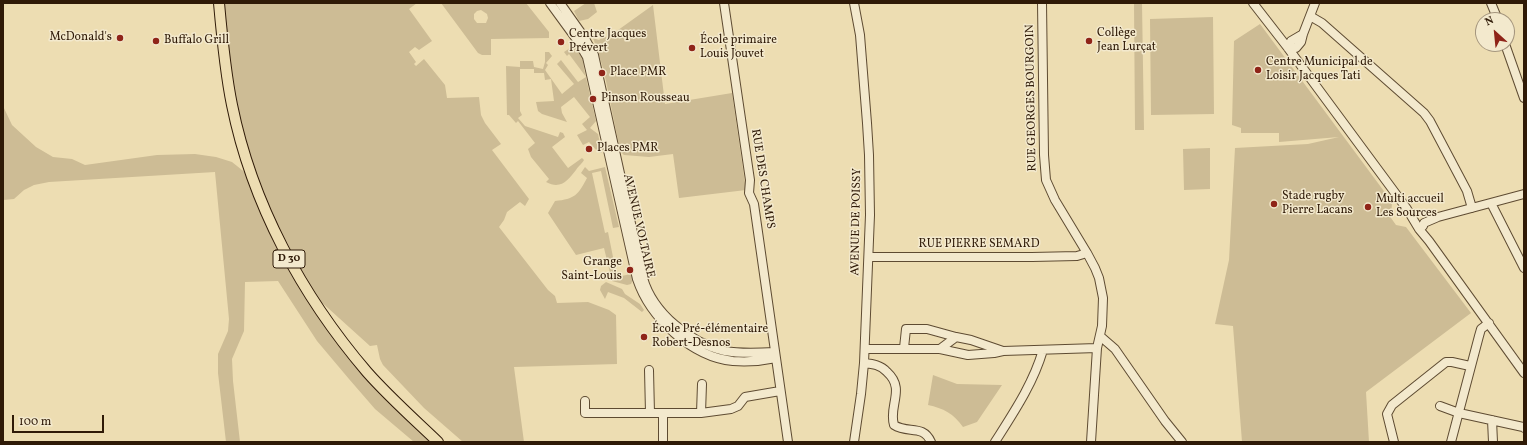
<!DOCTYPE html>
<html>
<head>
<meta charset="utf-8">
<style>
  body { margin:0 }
  #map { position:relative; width:1527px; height:445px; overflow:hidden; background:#edddb2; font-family:Vollkorn,serif }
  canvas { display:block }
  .frame { position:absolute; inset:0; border:4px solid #2f1a07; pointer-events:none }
  .north { position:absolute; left:1475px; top:12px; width:40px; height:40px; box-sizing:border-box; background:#f3e9cd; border:1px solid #a5967e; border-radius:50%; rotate:333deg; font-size:11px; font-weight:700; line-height:16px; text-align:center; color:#2f1a07 }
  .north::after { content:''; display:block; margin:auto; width:14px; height:18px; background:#8f2418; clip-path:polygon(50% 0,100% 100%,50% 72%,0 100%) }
  .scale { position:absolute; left:12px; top:415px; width:92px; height:18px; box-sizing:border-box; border:2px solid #2f1a07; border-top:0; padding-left:5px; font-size:12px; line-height:14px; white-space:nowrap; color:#2f1a07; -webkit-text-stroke:3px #f3e9cd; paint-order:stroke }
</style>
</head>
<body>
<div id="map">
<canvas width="1527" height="445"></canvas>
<div class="frame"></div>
<div class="north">N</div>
<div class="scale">100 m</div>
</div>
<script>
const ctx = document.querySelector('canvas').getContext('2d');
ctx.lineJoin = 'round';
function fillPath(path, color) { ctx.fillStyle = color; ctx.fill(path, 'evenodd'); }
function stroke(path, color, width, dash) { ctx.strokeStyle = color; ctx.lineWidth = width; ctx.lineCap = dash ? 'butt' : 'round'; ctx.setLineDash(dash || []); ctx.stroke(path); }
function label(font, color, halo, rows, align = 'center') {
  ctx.font = font + ' Vollkorn,serif'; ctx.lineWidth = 3; ctx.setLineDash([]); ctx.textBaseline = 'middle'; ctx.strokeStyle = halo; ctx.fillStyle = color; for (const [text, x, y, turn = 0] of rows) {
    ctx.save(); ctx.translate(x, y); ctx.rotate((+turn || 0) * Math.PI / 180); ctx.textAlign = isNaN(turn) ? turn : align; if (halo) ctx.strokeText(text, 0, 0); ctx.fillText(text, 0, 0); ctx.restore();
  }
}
fillPath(new Path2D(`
  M 220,3 L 417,3 L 409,9 L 432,41 L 419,50 L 415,47 L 409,52 L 416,62 L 414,64 L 416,66 L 424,59 L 445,85 L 447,98 L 479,97 L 481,115 L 485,123 L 501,144 L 492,150 L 529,199 L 525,206 L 520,202 L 507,212 L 504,220 L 499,227 L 548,290 L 555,296 L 557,303 L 588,302 L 609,310 L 616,315 L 617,364 L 514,367 L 524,442 L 463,442 L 424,408 L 383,365 L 380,359 L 377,345 L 370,346 L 308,290 L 368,373 L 438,442 L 414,442 L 375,409 L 349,379 L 317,341 L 278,281 L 245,282 L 244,331 L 232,359 L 233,381 L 240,442 L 226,442 L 218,373 L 218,354 L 228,331 L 229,319 L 215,172 L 49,182 L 34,185 L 24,190 L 14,199 L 3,200 L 3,106 L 12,125 L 36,147 L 53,157 L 72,159 L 85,165 L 157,155 L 195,154 L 216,157 L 232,162 L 247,174 L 229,105 Z
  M 441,3 L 526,3 L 549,32 L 549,38 L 491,39 L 491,55 L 482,55 L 478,53 ZM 481,10 L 487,14 L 488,18 L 486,23 L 477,23 L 474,19 L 474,14 L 477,11 Z
  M 586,3 L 594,3 L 597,12 L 588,19 L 579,21 L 574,11 Z
  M 1134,3 L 1142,3 L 1144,130 L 1135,130 Z
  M 653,5 L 665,104 L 732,93 L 746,190 L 679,198 L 673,154 L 649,157 L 624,155 L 621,152 C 611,114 608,75 593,38 L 599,40 L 604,36 L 607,38 Z
  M 1213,17 L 1214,114 L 1151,115 L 1150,19 Z
  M 1260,24 L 1392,202 L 1391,218 L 1396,225 L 1406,227 L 1471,313 L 1366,392 L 1369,442 L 1242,442 L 1233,326 L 1215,324 L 1229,260 L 1235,148 L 1308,144 L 1339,137 L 1279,142 L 1279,133 L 1241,133 L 1241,128 L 1232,125 L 1234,41 Z
  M 576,44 L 583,57 L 584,69 L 596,121 L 590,128 L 598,134 L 602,153 L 598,152 L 589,142 L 583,145 L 577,135 L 587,130 L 582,124 L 590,117 L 574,97 L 561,107 L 562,113 L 567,122 L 542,114 L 538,111 L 536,102 L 554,101 L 551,79 L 545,80 L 544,73 L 534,73 L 534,69 L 520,69 L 520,111 L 522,115 L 518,118 L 525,126 L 558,137 L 560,132 L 563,133 L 565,137 L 552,147 L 568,168 L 582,158 L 584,160 C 582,164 579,165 576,170 C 568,180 561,190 546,182 L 549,179 L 531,157 L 528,149 L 535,143 L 518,121 L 516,123 L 509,115 L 507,115 L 506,66 L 520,67 L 520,61 L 533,61 L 534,67 L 543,69 L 545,62 L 545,52 L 549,52 L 552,56 L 546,63 L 548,65 L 545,70 L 562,94 L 574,84 L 557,64 L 561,60 L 578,82 L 586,77 L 569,54 L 567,56 L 564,52 Z
  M 1210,148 L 1210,189 L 1184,190 L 1183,149 Z
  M 585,167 L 589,171 L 605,167 L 619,227 L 613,228 L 601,171 L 592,173 L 605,233 L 608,232 L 617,277 L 631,274 L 633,280 L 631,284 L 627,285 L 612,281 L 604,248 L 576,255 L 548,213 L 555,201 C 575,199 578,195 587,178 L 581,173 Z
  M 606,282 L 622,289 L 625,294 L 640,304 L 644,310 L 642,312 L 624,298 L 608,292 L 605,299 L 600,290 L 601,286 Z
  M 933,375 L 957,384 L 1002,385 L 977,422 L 963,427 C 954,414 943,408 928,405 Z`), '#cdbc95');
const minor = new Path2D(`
  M 550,3 L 577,40 L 587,57 L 637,279 C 650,318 692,357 733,361 C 747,362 762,361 776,358
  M 560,3 L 584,37 L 594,55 L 643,278 C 653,313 690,343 725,351 C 741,354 758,353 775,352
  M 724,3 L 750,180 L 749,193 L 754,204 L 788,442
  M 854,3 L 860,35 L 867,123 L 869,155 L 870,215 L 864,363 L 861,394 L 854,442
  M 1042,3 L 1044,155 L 1046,180 L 1055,200 L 1087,253 L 1095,268 L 1099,278 L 1103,298 L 1102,326 L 1097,348 L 1091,442
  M 1253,3 L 1288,48 L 1407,209 L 1419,229 L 1429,241 L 1524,373
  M 1491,3 L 1498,20
  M 1310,16 L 1322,23 L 1424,113 L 1430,121 L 1467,191 L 1472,208
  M 1303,34 L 1291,41 L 1288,48 L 1296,48 L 1301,42 L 1303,34 L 1315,3
  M 1505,44 L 1524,98
  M 1491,203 L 1524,268
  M 1419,229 L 1423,226 L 1424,223 L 1438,217 L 1524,194
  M 869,257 L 1032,257 L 1077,256 L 1087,253
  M 1100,336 L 1115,349 L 1165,421 L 1182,442
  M 904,348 L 906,329 L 927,329 L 956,337
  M 865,349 L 940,349 L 968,355 L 994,353 L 1003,351 L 1097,348
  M 940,349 L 956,337 L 971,340 L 1003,351
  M 864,363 C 873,364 881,365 887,372 C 906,389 888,406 894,425 C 908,434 923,424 931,442
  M 649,370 L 650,413
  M 585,401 L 585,413 L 663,413
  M 1440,406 L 1459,413 L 1523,427 L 1524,428
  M 701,413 L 702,384
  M 1492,420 L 1493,442
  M 663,442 L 663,413 L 701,413 L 731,409 L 738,406 L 745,397 L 780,391
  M 995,442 C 1014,412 1033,384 1043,350
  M 1394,442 L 1387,414 L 1392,405 L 1446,362 L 1452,362 L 1470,366
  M 1451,442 L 1479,336 L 1481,329 L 1489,323`);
const major = new Path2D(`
  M 219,3 C 222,37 225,71 232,105 C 252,204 302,296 367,372 C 389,397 414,419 438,442`);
stroke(minor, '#5e4b32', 10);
stroke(major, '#2f1a07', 12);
stroke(minor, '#f3e9cd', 8);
stroke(major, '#edddb2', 10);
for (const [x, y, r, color] of [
  [120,38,4,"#8f2418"],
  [156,41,4,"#8f2418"],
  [1089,41,4,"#8f2418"],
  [561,42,4,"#8f2418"],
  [692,48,4,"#8f2418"],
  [1258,70,4,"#8f2418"],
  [602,73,4,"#8f2418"],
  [593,99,4,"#8f2418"],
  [589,149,4,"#8f2418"],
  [1274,204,4,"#8f2418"],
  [1368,207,4,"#8f2418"],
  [630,270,4,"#8f2418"],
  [644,337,4,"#8f2418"]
]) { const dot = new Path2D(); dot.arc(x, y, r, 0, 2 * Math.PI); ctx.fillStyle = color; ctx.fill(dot); stroke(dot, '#f3e9cd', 1.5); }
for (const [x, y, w] of [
  [289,259,32]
]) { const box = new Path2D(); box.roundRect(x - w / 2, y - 9, w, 18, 3); ctx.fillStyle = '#f3e9cd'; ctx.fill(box); stroke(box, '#2f1a07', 1); }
label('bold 11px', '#2f1a07', null, [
  ["D 30",289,259]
]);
label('12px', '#2f1a07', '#f3e9cd', [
  ["Collège",1097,34],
  ["Jean Lurçat",1097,48],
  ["Centre Jacques",569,35],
  ["Prévert",569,49],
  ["McDonald's",112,38,"right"],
  ["Buffalo Grill",164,41],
  ["École primaire",700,41],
  ["Louis Jouvet",700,55],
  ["Centre Municipal de",1266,63],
  ["Loisir Jacques Tati",1266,77],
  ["Place PMR",610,73],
  ["Pinson Rousseau",601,99],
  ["Places PMR",597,149],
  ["Stade rugby",1282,197],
  ["Pierre Lacans",1282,211],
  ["Multi accueil",1376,200],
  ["Les Sources",1376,214],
  ["Grange",622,263,"right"],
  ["Saint-Louis",622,277,"right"],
  ["École Pré-élémentaire",652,330],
  ["Robert-Desnos",652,344]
], 'left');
label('12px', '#2f1a07', '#f3e9cd', [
  ["RUE GEORGES BOURGOIN",1032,98,-91],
  ["RUE DES CHAMPS",762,179,81],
  ["AVENUE DE POISSY",857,222,-89],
  ["AVENUE VOLTAIRE",638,226,77],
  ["RUE PIERRE SEMARD",979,245]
]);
</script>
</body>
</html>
